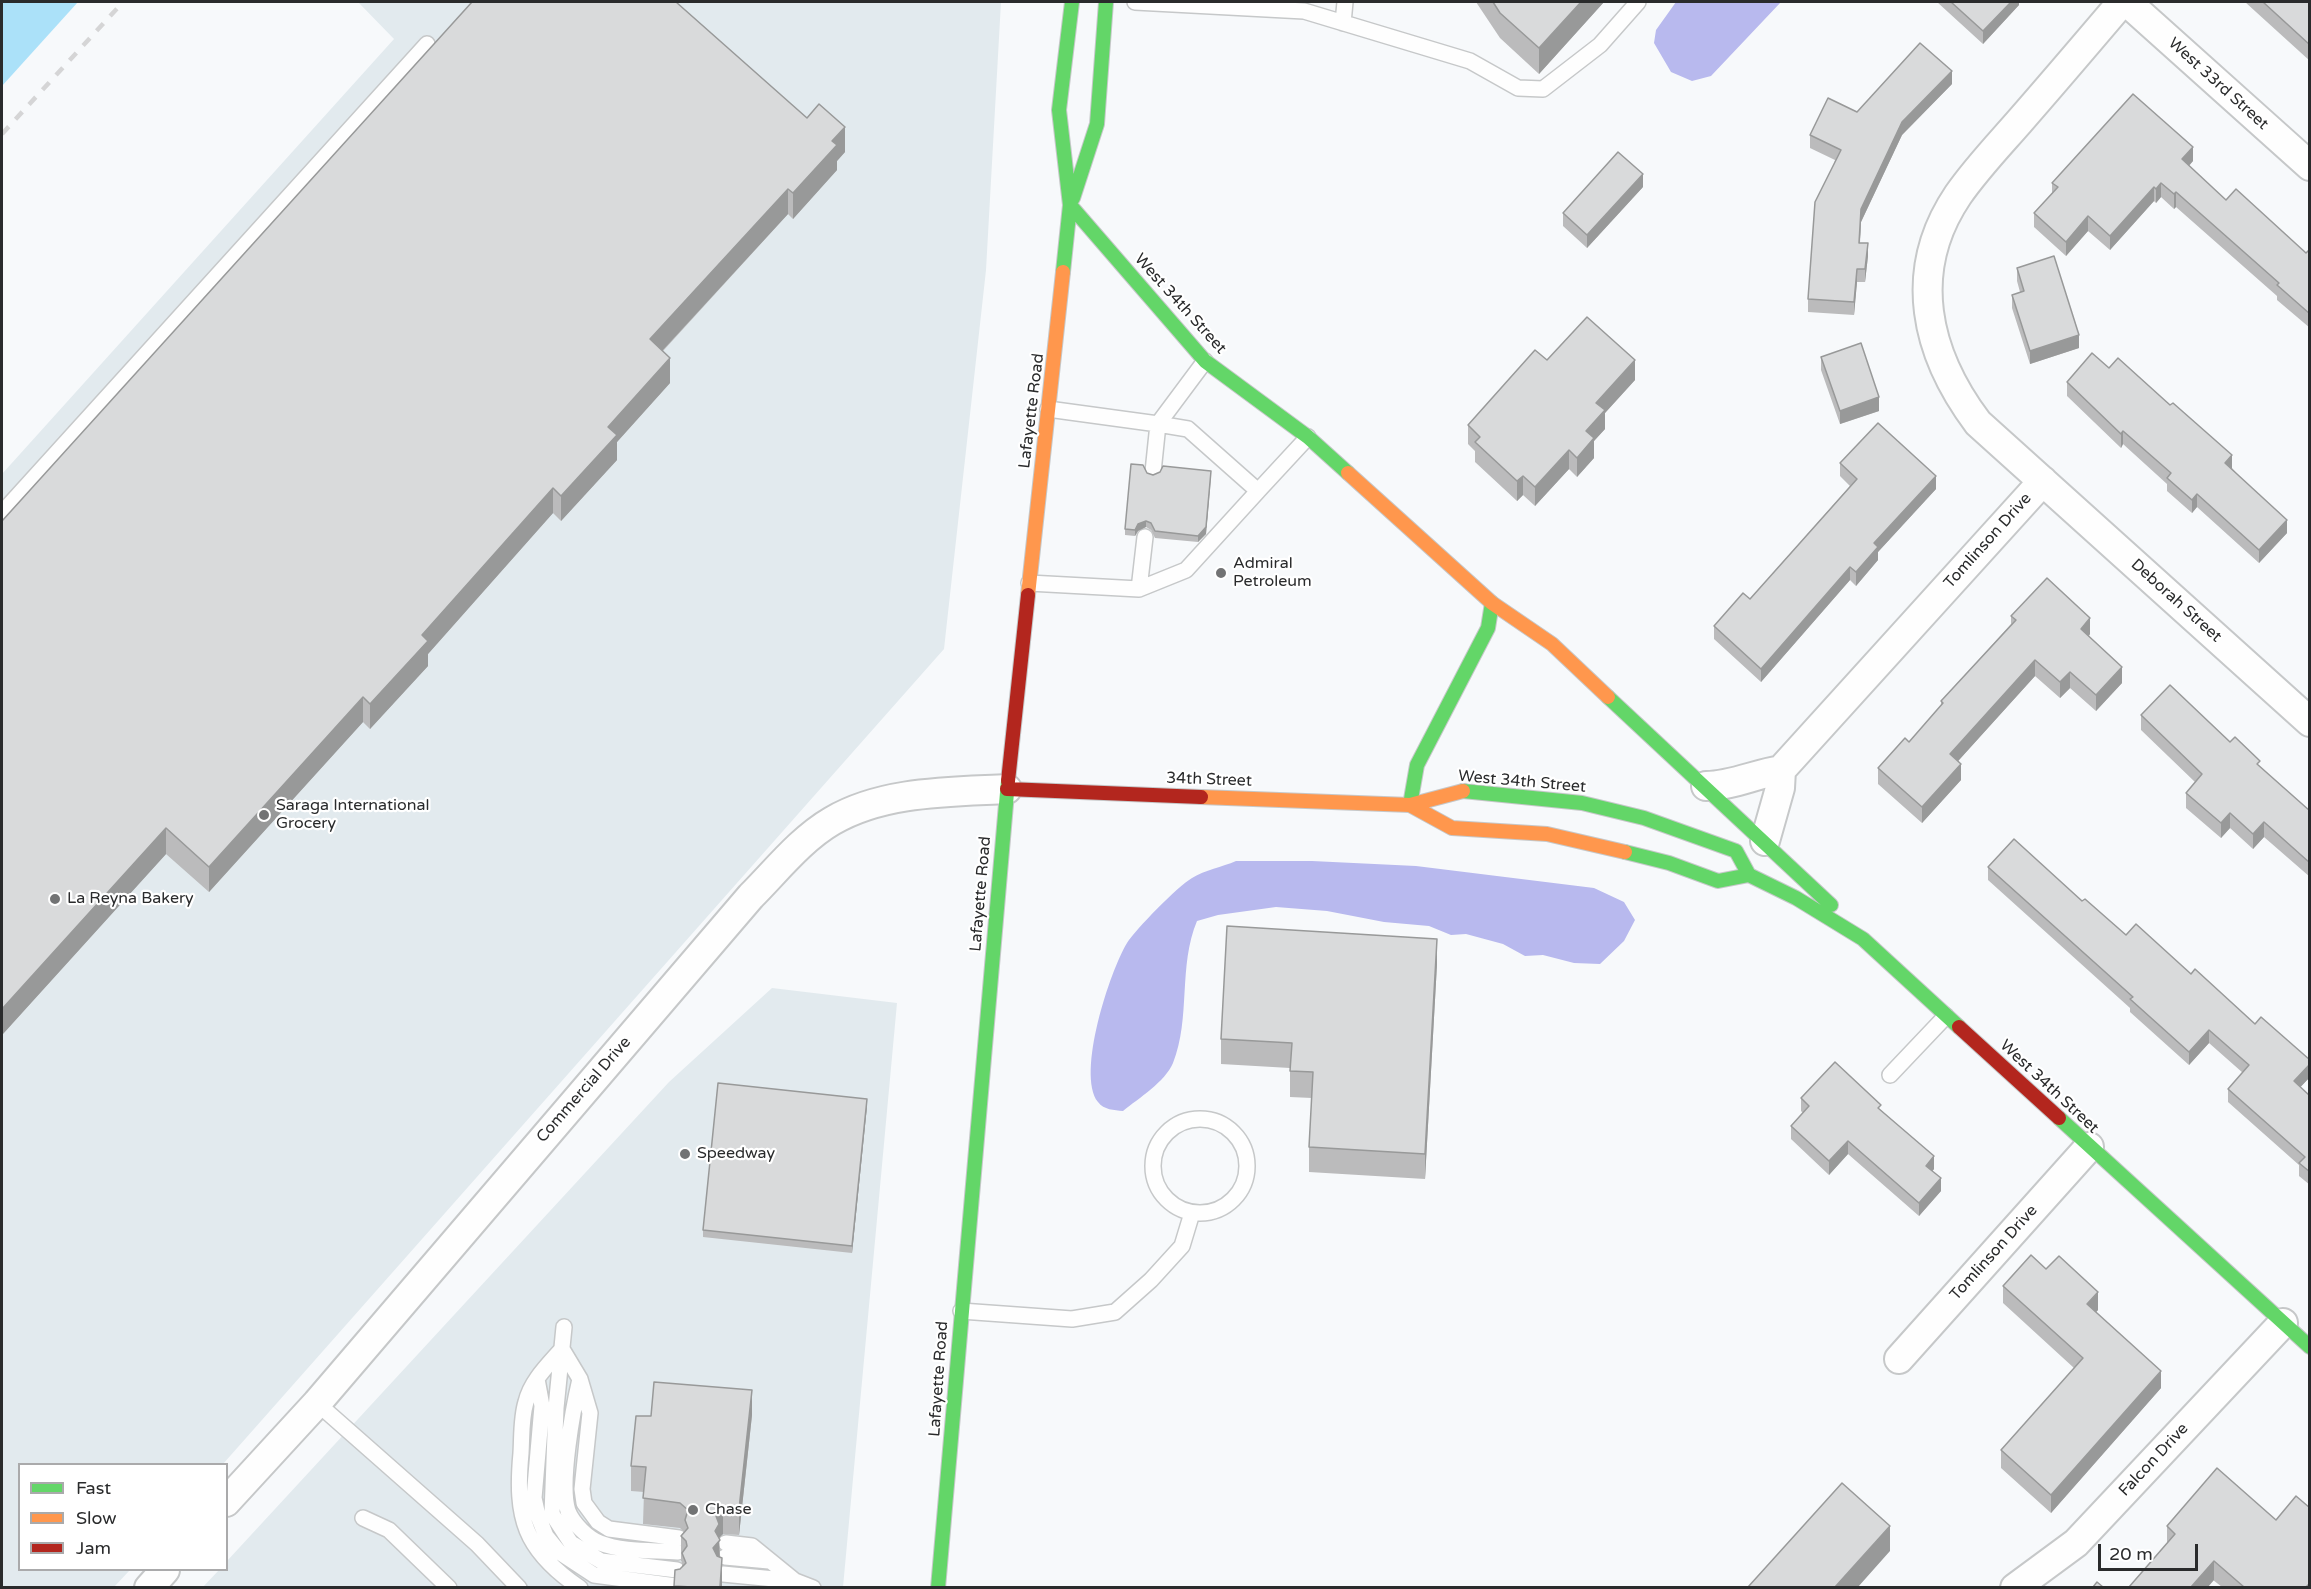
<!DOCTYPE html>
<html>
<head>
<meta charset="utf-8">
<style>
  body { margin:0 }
  #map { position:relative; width:2311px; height:1589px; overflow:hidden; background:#f7f9fb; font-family:"Varela Round",sans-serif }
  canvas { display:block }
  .frame { position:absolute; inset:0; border:3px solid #2a2b2c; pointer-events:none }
  .legend { position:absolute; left:18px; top:1463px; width:210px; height:108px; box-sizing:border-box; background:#fff; border:2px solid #aaaaab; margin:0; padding:8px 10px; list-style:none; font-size:18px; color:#2a2b2c }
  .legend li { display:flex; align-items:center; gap:12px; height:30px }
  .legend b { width:30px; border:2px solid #aaaaab }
  .scale { position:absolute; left:2098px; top:1544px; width:100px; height:27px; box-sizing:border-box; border:3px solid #2a2b2c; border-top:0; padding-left:8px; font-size:18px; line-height:21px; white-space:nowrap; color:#2a2b2c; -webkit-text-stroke:4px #fff; paint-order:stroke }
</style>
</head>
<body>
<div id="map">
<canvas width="2311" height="1589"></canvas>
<div class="frame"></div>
<ul class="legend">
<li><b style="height:8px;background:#63d668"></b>Fast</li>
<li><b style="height:8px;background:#ff974d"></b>Slow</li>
<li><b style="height:8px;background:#b3261e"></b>Jam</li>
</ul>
<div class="scale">20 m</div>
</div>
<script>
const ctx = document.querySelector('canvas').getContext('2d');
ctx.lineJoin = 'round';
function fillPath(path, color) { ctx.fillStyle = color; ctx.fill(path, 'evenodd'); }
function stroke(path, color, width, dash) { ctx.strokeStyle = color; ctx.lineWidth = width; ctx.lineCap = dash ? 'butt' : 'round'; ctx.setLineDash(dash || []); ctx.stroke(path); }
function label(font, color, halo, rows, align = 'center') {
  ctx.font = font + ' "Varela Round",sans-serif'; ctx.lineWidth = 4.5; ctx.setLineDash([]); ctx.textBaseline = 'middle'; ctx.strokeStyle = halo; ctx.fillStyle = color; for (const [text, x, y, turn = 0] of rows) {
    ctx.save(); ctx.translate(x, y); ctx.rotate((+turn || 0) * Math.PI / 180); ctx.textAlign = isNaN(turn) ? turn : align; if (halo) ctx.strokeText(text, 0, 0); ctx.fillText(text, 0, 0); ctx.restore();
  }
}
fillPath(new Path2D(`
  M 358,2 L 1001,2 L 986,270 L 944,649 L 223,1464 L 20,1464 L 20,1570 L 130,1570 L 114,1587 L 2,1588 L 2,474 L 394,39 Z
  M 772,988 L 897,1003 L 843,1587 L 202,1588 L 219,1570 L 226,1570 L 227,1561 L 669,1082 Z`), '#e2eaee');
fillPath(new Path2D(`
  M 2,2 L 78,2 L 2,86 Z`), '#abe1f9');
fillPath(new Path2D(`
  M 1676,2 L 1781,2 L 1711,76 L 1692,81 L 1671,72 L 1654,43 L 1656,30 Z
  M 1236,861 L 1312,861 L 1416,866 L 1594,888 L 1624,902 L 1635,920 L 1624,941 L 1600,964 L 1574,963 L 1543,955 L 1525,956 L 1503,944 L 1466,934 L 1451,935 L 1429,926 L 1384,922 L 1327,911 L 1276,907 L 1218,915 L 1197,921 C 1178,966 1191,1018 1173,1063 C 1165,1082 1139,1098 1123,1111 C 1114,1110 1104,1110 1098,1102 C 1076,1074 1110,971 1127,943 C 1136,929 1178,886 1192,878 C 1205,870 1222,867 1236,861 Z`), '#b8b9ee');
const lane = new Path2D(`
  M 1135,2 L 1304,11 L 1470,61 L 1518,88 L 1543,89 L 1600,45 L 1638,2
  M 1343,23 L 1345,2
  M 1205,361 L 1158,424 L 1188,429 L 1258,491 L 1308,437
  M 1048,409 L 1158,424 L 1153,472
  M 2,513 L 427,44
  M 1029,583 L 1139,589 L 1186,570 L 1258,491
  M 1139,589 L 1145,537
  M 1890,1075 L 1946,1016
  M1153 1166a47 47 0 1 1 94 0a47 47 0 1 1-94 0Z
  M 961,1311 L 1072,1319 L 1115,1312 L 1151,1280 L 1182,1246 L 1192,1213
  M 564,1327 L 556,1408 L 552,1514 L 571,1543 L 601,1561 L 677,1570
  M 537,1379 L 542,1406 L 534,1498 L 538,1516 L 546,1536 L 559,1552 L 594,1575 L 676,1586
  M 580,1379 C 573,1409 559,1484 568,1511 C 573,1524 588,1538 600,1543 C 623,1552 653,1550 678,1552
  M 317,1403 L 477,1544 L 519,1588
  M 363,1518 L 389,1530 L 449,1588
  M 726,1543 L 752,1546 L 795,1581
  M 725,1557 L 769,1561
  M 723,1574 L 795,1581 L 813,1588
  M 580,1588 C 524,1550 515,1518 521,1453 C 522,1437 521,1418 526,1402 C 531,1381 548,1365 562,1349 L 580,1379 L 590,1413 L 582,1489 L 584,1503 L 598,1522 L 609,1529 L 679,1538`);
const street = new Path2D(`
  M 2122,2 C 2088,42 2054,82 2019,122 C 1998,146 1976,169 1958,195 C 1906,272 1926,354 1978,423 L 2310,722
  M 2127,2 L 2310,166
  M 1706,786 C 1732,786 1755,774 1781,770
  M 1765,841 L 1780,788 L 1781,770 L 2043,481
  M 1899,1359 L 2089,1147
  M 226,1502 L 317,1403 L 751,896 C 776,871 801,839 832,821 C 883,791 949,792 1007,789
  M 149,1588 L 165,1570
  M 2015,1588 L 2076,1543 L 2283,1323`);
const fast = new Path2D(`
  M 1073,198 L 1097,124 L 1106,2
  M 1070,205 L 1205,361 L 1308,437 L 1348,473
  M 1063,272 L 1070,205 L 1059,110 L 1072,2
  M 1608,697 L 1831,905
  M 1463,791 L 1582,803 L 1644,818 L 1736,851 L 1749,875 L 1796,898 L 1863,939 L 1959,1027
  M 1410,805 L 1417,765 L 1488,628 L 1492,603
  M 1625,852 L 1669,863 L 1718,881 L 1749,875
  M 2059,1118 L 2310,1347
  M 938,1588 L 1008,781`);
const slow = new Path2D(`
  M 1348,473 L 1492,603 L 1552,644 L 1608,697
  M 1028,595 L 1063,272
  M 1201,797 L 1410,805 L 1463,791
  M 1410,805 L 1452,828 L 1547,834 L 1625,852`);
const jam = new Path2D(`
  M 1008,781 L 1028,595
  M 1007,789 L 1201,797
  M 1959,1027 L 2059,1118`);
stroke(lane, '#c6c8c9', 18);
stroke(street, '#c6c8c9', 32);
stroke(fast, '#c6c8c9', 16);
stroke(slow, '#c6c8c9', 16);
stroke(jam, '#c6c8c9', 16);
stroke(lane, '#fefefe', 15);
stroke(street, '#fefefe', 28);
stroke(fast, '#63d668', 14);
stroke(slow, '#ff974d', 14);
stroke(jam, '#b3261e', 14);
stroke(new Path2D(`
  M 2,134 L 123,2`), '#d5d5d6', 4.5, [10, 10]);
fillPath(new Path2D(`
  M 1476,2 L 1604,2 L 1539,74 L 1500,38 Z
  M 1937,2 L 2019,2 L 2019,5 L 1983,44 Z
  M 2245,2 L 2310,2 L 2310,61 Z
  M 1952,84 L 1902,135 L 1861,222 L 1860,243 L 1868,256 L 1865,282 L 1857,282 L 1854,315 L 1808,312 L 1808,299 L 1835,160 L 1810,148 L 1810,135 L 1857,112 Z
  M 807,118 L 845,152 L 837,161 L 837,170 L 793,219 L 788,214 L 663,351 L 670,383 L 617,442 L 617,460 L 561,521 L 553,513 L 428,654 L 428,666 L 370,729 L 363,722 L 209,892 L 166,854 L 2,1035 L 2,521 Z
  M 2193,161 L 2189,166 L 2226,200 L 2306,253 L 2310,251 L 2310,328 L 2277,300 L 2277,296 L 2176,207 L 2174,209 L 2161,197 L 2156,203 L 2154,201 L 2110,250 L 2088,231 L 2066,256 L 2034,227 L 2034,213 L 2052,193 L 2052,183 Z
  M 1643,187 L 1587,248 L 1563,226 L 1563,213 Z
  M 2017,268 L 2079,348 L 2030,364 L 2012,308 L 2012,295 L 2020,292 L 2017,281 Z
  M 1821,357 L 1879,411 L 1840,424 L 1821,370 Z
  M 1547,360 L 1635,380 L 1605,413 L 1605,429 L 1594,441 L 1594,458 L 1577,477 L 1569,469 L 1535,506 L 1523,495 L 1517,501 L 1475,462 L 1475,451 L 1468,444 L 1468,425 Z
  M 2109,368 L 2232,468 L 2287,533 L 2259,563 L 2197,507 L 2192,513 L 2167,491 L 2167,484 L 2123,444 L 2121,448 L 2067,396 L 2067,382 Z
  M 1840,463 L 1936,489 L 1878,552 L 1878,560 L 1856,586 L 1850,580 L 1761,682 L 1714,639 L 1714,626 L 1750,599 L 1850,486 L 1840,476 Z
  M 1147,473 L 1153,475 L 1211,478 L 1206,534 L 1198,542 L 1155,538 L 1151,530 L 1146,527 L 1138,531 L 1135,536 L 1125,535 L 1125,529 Z
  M 2011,616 L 2090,634 L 2089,636 L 2122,683 L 2096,711 L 2070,688 L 2060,698 L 2035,676 L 1958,761 L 1961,780 L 1922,823 L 1878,784 L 1878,768 L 1909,742 L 1941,706 L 1941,701 L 2011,624 Z
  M 2141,715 L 2230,742 L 2310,811 L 2310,877 L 2264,837 L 2253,849 L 2230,828 L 2221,838 L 2186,808 L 2186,793 L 2195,782 L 2141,730 Z
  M 1988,867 L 2082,901 L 2126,935 L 2191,974 L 2255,1024 L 2310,1060 L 2310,1077 L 2300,1087 L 2310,1096 L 2310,1185 L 2299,1176 L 2299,1165 L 2228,1102 L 2228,1089 L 2243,1073 L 2209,1043 L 2189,1065 L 2130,1012 L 2130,1008 L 1988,880 Z
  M 1437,964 L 1425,1179 L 1309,1172 L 1309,1147 L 1312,1098 L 1290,1097 L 1290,1068 L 1221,1064 L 1221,1039 Z
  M 1801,1098 L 1881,1110 L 1934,1169 L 1932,1171 L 1941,1191 L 1919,1216 L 1848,1154 L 1829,1175 L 1791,1139 L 1791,1126 L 1803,1113 L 1801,1111 Z
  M 867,1106 L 852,1253 L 703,1237 L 703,1230 Z
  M 2046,1269 L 2098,1310 L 2096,1312 L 2161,1388 L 2051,1513 L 2001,1468 L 2001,1450 L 2074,1368 L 2003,1303 L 2003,1286 Z
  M 752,1415 L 739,1535 L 723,1534 L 719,1538 L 722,1587 L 674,1587 L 675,1570 L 680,1569 L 682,1567 L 682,1562 L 681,1561 L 681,1536 L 684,1532 L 680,1528 L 643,1524 L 644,1492 L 631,1491 L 631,1466 Z
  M 2167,1526 L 2310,1587 L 2222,1587 L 2167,1544 Z`), '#bbbbbc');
fillPath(new Path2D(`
  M 1581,2 L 1604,2 L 1539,74 L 1539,48 Z
  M 2011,2 L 2019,2 L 2019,5 L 1983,44 L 1983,31 Z
  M 1952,71 L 1952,84 L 1902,135 L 1861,222 L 1859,256 L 1861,209 L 1902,122 Z
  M 845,127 L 845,152 L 837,161 L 837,170 L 793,219 L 793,193 L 832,141 Z
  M 2193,147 L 2193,161 L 2182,173 L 2182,159 Z
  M 1643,174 L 1643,187 L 1587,248 L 1587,235 Z
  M 2161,183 L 2161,197 L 2156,203 L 2156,189 Z
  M 2154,187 L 2154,201 L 2110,250 L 2110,236 Z
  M 788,189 L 788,214 L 650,364 L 650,339 Z
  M 2176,192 L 2176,207 L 2174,209 L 2174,194 Z
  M 2088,216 L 2088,231 L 2066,256 L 2066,242 Z
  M 1868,243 L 1868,256 L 1865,282 L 1865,269 Z
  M 1857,269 L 1857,282 L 1854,315 L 1854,302 Z
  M 2079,335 L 2079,348 L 2030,364 L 2030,351 Z
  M 670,358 L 670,383 L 617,442 L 617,460 L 561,521 L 561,496 L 608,427 Z
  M 1635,360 L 1635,380 L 1605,413 L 1605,429 L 1594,441 L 1594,458 L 1577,477 L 1577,458 L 1596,403 Z
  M 1879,397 L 1879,411 L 1840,424 L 1840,411 Z
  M 2123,431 L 2123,444 L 2121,448 L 2121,434 Z
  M 1569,450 L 1569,469 L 1535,506 L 1535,487 Z
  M 2232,455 L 2232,468 L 2225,476 L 2225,463 Z
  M 1211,471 L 1206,534 L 1198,542 L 1198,536 Z
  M 1523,476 L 1523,495 L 1517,501 L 1517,481 Z
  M 1936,476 L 1936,489 L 1878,552 L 1878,560 L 1856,586 L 1856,572 L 1874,543 Z
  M 553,488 L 553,513 L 428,654 L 428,666 L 370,729 L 370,704 L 422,635 Z
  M 2197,494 L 2197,507 L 2192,513 L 2192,500 Z
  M 2287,520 L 2287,533 L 2259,563 L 2259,550 Z
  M 1146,521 L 1146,527 L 1138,531 L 1135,536 L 1135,530 L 1138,524 Z
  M 1850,567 L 1850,580 L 1761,682 L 1761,669 Z
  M 2090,618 L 2090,634 L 2081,645 L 2081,629 Z
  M 2035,660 L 2035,676 L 1950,770 L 1950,754 Z
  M 2122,667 L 2122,683 L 2096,711 L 2096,695 Z
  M 2070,672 L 2070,688 L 2060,698 L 2060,682 Z
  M 363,697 L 363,722 L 209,892 L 209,867 Z
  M 1961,764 L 1961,780 L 1922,823 L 1922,807 Z
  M 2230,813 L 2230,828 L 2221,838 L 2221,823 Z
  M 2264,822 L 2264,837 L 2253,849 L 2253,834 Z
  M 166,828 L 166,854 L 2,1035 L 2,1009 Z
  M 1437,939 L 1437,964 L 1425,1179 L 1425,1154 Z
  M 2209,1030 L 2209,1043 L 2189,1065 L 2189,1052 Z
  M 2310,1064 L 2310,1077 L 2294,1094 L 2294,1081 Z
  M 867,1099 L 867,1106 L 852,1253 L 852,1246 Z
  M 1848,1141 L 1848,1154 L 1829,1175 L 1829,1161 Z
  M 1934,1156 L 1934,1169 L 1926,1179 L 1926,1166 Z
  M 1941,1178 L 1941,1191 L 1919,1216 L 1919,1203 Z
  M 2098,1292 L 2098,1310 L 2087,1322 L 2087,1304 Z
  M 2161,1371 L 2161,1388 L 2051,1513 L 2051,1495 Z
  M 752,1390 L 752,1415 L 739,1535 L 739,1509 Z
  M 723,1509 L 723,1534 L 719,1538 L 720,1565 L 713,1548 L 716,1516 Z
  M 1890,1526 L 1890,1551 L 1858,1587 L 1835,1587 Z
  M 722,1558 L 722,1587 L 720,1587 Z
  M 2214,1561 L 2214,1580 L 2208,1587 L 2191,1587 Z`), '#989999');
const building = new Path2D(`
  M 472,2 L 676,2 L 807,118 L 819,104 L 845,127 L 832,141 L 837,145 L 793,193 L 788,189 L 650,339 L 670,358 L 608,427 L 617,435 L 561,496 L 553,488 L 422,635 L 428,641 L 370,704 L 363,697 L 209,867 L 166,828 L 2,1009 L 2,521 Z
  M 1493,2 L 1581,2 L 1539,48 L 1500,13 Z
  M 1951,2 L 2011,2 L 1983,31 Z
  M 2263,2 L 2310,2 L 2310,45 Z
  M 1920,43 L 1952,71 L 1902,122 L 1861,209 L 1859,243 L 1868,243 L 1865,269 L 1857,269 L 1854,302 L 1808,299 L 1815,202 L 1841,150 L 1810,135 L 1828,98 L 1857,112 Z
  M 2133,94 L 2193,147 L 2182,159 L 2226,200 L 2236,189 L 2306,253 L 2309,250 L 2310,251 L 2310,314 L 2277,285 L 2279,283 L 2176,192 L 2174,194 L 2161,183 L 2156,189 L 2154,187 L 2110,236 L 2088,216 L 2066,242 L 2034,213 L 2058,187 L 2052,183 Z
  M 1618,152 L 1643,174 L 1587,235 L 1563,213 Z
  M 2054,256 L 2079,335 L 2030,351 L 2012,295 L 2024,291 L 2017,268 Z
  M 1587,317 L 1635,360 L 1596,403 L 1605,410 L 1586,431 L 1594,438 L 1577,458 L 1569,450 L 1535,487 L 1523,476 L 1517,481 L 1475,442 L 1480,437 L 1468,425 L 1535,350 L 1547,360 Z
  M 1861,343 L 1879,397 L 1840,411 L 1821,357 Z
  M 2092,353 L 2109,368 L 2118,358 L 2170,405 L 2173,403 L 2232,455 L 2225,463 L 2287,520 L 2259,550 L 2197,494 L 2192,500 L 2167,478 L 2171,473 L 2123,431 L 2121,434 L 2067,382 Z
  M 1878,423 L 1936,476 L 1874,543 L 1878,547 L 1856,572 L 1850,567 L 1761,669 L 1714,626 L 1743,593 L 1750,599 L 1857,479 L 1840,463 Z
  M 1131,464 L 1143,465 L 1147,473 L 1153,475 L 1160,472 L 1163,466 L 1211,471 L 1206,527 L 1198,536 L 1155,531 L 1151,523 L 1146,521 L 1138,524 L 1135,530 L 1125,529 Z
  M 2047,578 L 2090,618 L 2081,629 L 2122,667 L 2096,695 L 2070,672 L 2060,682 L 2035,660 L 1950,754 L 1961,764 L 1922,807 L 1878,768 L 1905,738 L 1909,742 L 1943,703 L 1941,701 L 2016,620 L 2011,616 Z
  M 2170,685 L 2230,742 L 2235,737 L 2260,761 L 2257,764 L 2310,811 L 2310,863 L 2264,822 L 2253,834 L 2230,813 L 2221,823 L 2186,793 L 2202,774 L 2141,715 Z
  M 2014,839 L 2082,901 L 2085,899 L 2126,935 L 2136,924 L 2191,974 L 2195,969 L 2255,1024 L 2261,1017 L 2310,1060 L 2310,1064 L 2294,1081 L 2310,1096 L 2310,1172 L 2299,1163 L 2305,1157 L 2228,1089 L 2249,1065 L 2209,1030 L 2189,1052 L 2130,999 L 2133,997 L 1988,867 Z
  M 1227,926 L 1437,939 L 1425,1154 L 1309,1147 L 1313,1072 L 1290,1071 L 1292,1043 L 1221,1039 Z
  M 1835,1062 L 1881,1105 L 1878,1108 L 1934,1156 L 1926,1166 L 1941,1178 L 1919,1203 L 1848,1141 L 1829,1161 L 1791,1126 L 1809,1106 L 1801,1098 Z
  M 718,1083 L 867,1099 L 852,1246 L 703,1230 Z
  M 2031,1255 L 2046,1269 L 2059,1256 L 2098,1292 L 2087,1304 L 2161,1371 L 2051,1495 L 2001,1450 L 2083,1358 L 2003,1286 Z
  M 654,1382 L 752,1390 L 739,1509 L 723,1509 L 716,1516 L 719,1524 L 715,1531 L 720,1540 L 713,1548 L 717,1556 L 722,1558 L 720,1587 L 692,1587 L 674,1586 L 675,1570 L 680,1569 L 686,1563 L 682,1553 L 687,1546 L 686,1541 L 681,1536 L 688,1528 L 685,1520 L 688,1510 L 680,1503 L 643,1498 L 646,1467 L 631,1466 L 636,1416 L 651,1416 Z
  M 2217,1468 L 2276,1520 L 2296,1496 L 2310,1508 L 2310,1583 L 2306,1587 L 2244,1587 L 2214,1561 L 2191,1587 L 2129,1587 L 2175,1534 L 2167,1526 Z
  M 1842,1483 L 1890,1526 L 1835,1587 L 1748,1587 Z
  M 2097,1582 L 2103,1587 L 2093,1587 Z`);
fillPath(building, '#d9dadb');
stroke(building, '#989999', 1.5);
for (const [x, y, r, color] of [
  [1221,573,6,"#727374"],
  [264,815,6,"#727374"],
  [55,899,6,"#727374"],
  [685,1154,6,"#727374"],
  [693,1510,6,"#727374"]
]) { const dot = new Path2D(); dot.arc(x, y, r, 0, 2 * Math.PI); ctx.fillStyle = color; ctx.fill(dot); stroke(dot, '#fff', 2); }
label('16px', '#2a2b2c', '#fff', [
  ["West 33rd Street",2218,84,42],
  ["West 34th Street",1180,304,48],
  ["Lafayette Road",1032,411,-83],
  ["Tomlinson Drive",1988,541,-48],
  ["Deborah Street",2176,601,42],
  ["34th Street",1209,780,2],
  ["West 34th Street",1522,782,5],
  ["Lafayette Road",981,894,-85],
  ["West 34th Street",2049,1087,43],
  ["Commercial Drive",584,1090,-49],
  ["Tomlinson Drive",1994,1253,-48],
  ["Lafayette Road",939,1379,-86],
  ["Falcon Drive",2154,1460,-47]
]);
label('16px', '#2a2b2c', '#fff', [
  ["Admiral",1233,564],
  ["Petroleum",1233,582],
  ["Saraga International",276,806],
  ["Grocery",276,824],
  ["La Reyna Bakery",67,899],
  ["Speedway",697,1154],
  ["Chase",705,1510]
], 'left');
</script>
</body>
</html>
